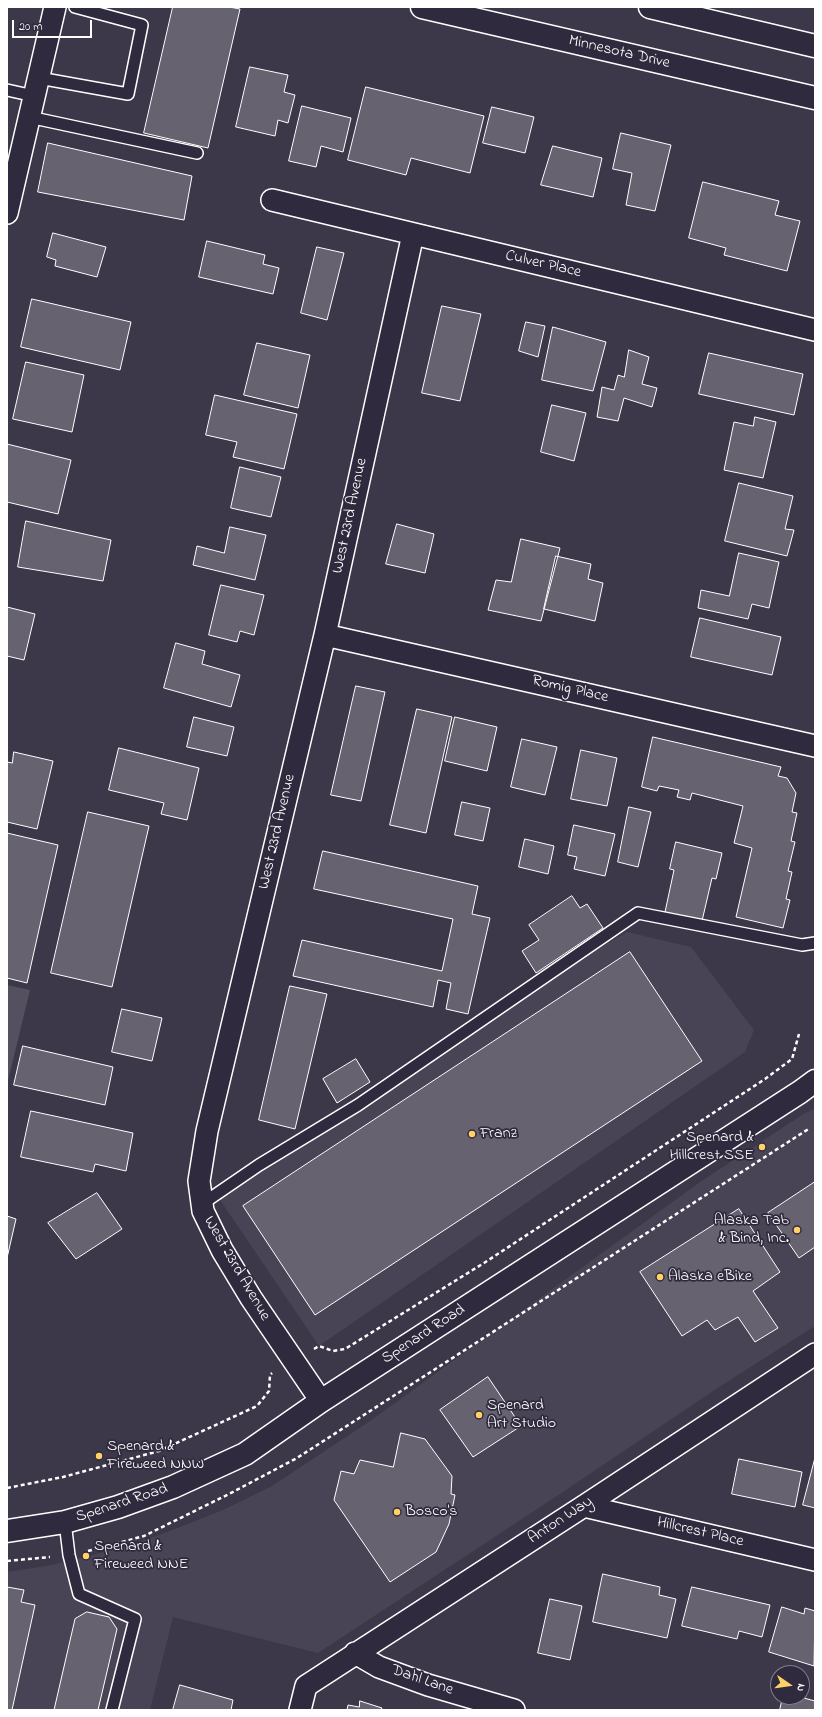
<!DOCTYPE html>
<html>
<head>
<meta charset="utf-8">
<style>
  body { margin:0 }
  #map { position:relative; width:822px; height:1717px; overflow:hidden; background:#3c3749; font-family:"Indie Flower",sans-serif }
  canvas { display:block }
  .frame { position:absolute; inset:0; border:8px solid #fff; pointer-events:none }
  .north { position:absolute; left:770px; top:1665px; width:40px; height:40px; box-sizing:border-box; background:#2f2a3d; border:1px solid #827f8b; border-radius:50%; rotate:103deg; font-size:11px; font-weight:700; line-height:16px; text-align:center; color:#fff }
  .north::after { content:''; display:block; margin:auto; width:14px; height:18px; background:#ffd166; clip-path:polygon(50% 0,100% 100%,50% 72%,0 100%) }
  .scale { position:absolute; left:12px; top:20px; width:80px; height:18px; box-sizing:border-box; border:2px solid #fff; border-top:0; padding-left:5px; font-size:12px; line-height:14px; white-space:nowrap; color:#fff; -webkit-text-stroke:3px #2f2a3d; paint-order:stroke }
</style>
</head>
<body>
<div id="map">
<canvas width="822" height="1717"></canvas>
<div class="frame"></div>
<div class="north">N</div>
<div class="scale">20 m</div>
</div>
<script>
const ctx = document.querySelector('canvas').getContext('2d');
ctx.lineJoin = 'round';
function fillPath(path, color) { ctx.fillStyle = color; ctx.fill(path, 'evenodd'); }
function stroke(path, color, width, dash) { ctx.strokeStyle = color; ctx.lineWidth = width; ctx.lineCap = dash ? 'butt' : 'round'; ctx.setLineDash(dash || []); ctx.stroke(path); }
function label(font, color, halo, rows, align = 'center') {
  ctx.font = font + ' "Indie Flower",sans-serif'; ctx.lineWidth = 3.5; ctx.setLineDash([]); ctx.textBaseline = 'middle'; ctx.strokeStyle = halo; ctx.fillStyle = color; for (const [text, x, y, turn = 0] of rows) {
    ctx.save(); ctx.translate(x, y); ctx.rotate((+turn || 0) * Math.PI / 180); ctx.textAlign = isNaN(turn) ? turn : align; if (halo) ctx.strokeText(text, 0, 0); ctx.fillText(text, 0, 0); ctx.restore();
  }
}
fillPath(new Path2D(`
  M 627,932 L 691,947 L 754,1030 L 745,1052 L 319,1346 L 216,1194 L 533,985 Z
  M 815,1109 L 815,1326 L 713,1391 L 560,1494 L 318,1653 L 173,1617 L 150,1710 L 7,1710 L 7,1572 L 52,1565 L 125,1547 L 170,1531 L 223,1510 L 272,1486 L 370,1421 L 700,1182 L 805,1113 Z`), '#494455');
fillPath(new Path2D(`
  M 7,985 L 30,990 L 7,1085 Z`), '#555060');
const building = new Path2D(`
  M 173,7 L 229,7 L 240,9 L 208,148 L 144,133 Z
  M 250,67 L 288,75 L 284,92 L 295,95 L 288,123 L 278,120 L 275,136 L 236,127 Z
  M 366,87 L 484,116 L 470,173 L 411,158 L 406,175 L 348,160 Z
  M 302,106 L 351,118 L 343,152 L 321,146 L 316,167 L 289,161 Z
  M 492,107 L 534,117 L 525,153 L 483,143 Z
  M 621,133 L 671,145 L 655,211 L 626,205 L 632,173 L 613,169 Z
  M 48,143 L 192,176 L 184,220 L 38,192 Z
  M 553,146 L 602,158 L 593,197 L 541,185 Z
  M 703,182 L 779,201 L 775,215 L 800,221 L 787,271 L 724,255 L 726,248 L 689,238 Z
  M 53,233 L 106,247 L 97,277 L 55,266 L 56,260 L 47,257 Z
  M 207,241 L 265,255 L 263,264 L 279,268 L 273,294 L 199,277 Z
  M 317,247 L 344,253 L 327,320 L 301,313 Z
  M 32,299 L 131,322 L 120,370 L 21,347 Z
  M 442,306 L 481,314 L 460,401 L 422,393 Z
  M 526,322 L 545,326 L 538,357 L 519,351 Z
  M 553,327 L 606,342 L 593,391 L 542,380 Z
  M 257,343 L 310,355 L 298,408 L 244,395 Z
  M 629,350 L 649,357 L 642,384 L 657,388 L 652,407 L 624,398 L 618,421 L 597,417 L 602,387 L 614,390 L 618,375 L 624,377 Z
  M 709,353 L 803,374 L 794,415 L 699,394 Z
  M 26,362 L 84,375 L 72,432 L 13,419 Z
  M 215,395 L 297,414 L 284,469 L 233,457 L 237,442 L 206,435 Z
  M 552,405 L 586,413 L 574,461 L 541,452 Z
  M 755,417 L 776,422 L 763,478 L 724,470 L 734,422 L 753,426 Z
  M 7,444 L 71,460 L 58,514 L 7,502 Z
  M 240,467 L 281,477 L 271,517 L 231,508 Z
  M 739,483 L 793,496 L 785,529 L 794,530 L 787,556 L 725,541 Z
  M 26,521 L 111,540 L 103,581 L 18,567 Z
  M 397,524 L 434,534 L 425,573 L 386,564 Z
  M 230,527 L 266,535 L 255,580 L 193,565 L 197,546 L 224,553 Z
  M 521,539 L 560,548 L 541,621 L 488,610 L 496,580 L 511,582 Z
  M 739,553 L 779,562 L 769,608 L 752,604 L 748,619 L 698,608 L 701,590 L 729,596 Z
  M 556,556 L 591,564 L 588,579 L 603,583 L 595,621 L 544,609 Z
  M 221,585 L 264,595 L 254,635 L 240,631 L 237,642 L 209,635 Z
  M 7,607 L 35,614 L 24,660 L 7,656 Z
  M 700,618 L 781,637 L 772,675 L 691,657 Z
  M 176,643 L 205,651 L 202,664 L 240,675 L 231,707 L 164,688 Z
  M 356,686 L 385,692 L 361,801 L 331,795 Z
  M 417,709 L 452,717 L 426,833 L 390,825 Z
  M 194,717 L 234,727 L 227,756 L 187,747 Z
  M 455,717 L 497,727 L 487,771 L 445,761 Z
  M 653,737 L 781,767 L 778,776 L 787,778 L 796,793 L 792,812 L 797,813 L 791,841 L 795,842 L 788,871 L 792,872 L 786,899 L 790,900 L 783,928 L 736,917 L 752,848 L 734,843 L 743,806 L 692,793 L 690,800 L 677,797 L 679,790 L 659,786 L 657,791 L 642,787 Z
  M 522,739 L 557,747 L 545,795 L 511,787 Z
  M 119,748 L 199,768 L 187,820 L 161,814 L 164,803 L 109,790 Z
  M 581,750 L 617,758 L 607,806 L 571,799 Z
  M 14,752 L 53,761 L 37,829 L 7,822 L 7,762 L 12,763 Z
  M 462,802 L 490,808 L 483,841 L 455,835 Z
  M 629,807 L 651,812 L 638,867 L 618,862 Z
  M 88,812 L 149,826 L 112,987 L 51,973 Z
  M 574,825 L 615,834 L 605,876 L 574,869 L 577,857 L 568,855 Z
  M 7,833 L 58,845 L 27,983 L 7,978 Z
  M 525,839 L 554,846 L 548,874 L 519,867 Z
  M 676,842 L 722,853 L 716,879 L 712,878 L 702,921 L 665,912 L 674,870 L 670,869 Z
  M 323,851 L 478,886 L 472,914 L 490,918 L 468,1014 L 446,1009 L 451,983 L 438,980 L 433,1007 L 293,976 L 302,940 L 442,971 L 453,919 L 314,889 Z
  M 572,896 L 580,908 L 587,904 L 603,928 L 536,973 L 522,951 L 539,940 L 529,925 Z
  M 630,952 L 702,1061 L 315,1315 L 243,1206 Z
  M 290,986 L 327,994 L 295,1129 L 259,1120 Z
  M 122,1009 L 162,1018 L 152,1061 L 112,1052 Z
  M 23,1046 L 113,1067 L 105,1105 L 14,1085 Z
  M 356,1059 L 370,1082 L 337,1103 L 323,1079 Z
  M 31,1111 L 133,1133 L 126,1171 L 95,1164 L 93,1172 L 21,1157 Z
  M 815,1182 L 815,1247 L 799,1258 L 768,1213 Z
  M 97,1193 L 122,1229 L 76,1259 L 48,1223 Z
  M 739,1209 L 780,1272 L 753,1291 L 778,1328 L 755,1342 L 738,1317 L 715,1330 L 707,1320 L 682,1336 L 640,1272 Z
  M 7,1216 L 16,1219 L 7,1258 Z
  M 488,1377 L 521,1426 L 473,1457 L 440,1410 Z
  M 401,1433 L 425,1439 L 452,1476 L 451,1494 L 455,1495 L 449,1524 L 436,1552 L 390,1582 L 334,1500 L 341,1471 L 354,1474 L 360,1460 L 393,1467 Z
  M 815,1458 L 815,1508 L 803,1505 Z
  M 739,1459 L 802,1472 L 795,1507 L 732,1494 Z
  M 603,1574 L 660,1587 L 659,1595 L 676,1599 L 667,1638 L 593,1622 Z
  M 7,1587 L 24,1590 L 21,1602 L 35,1605 L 12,1710 L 7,1710 Z
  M 692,1587 L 770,1605 L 762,1637 L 739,1631 L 737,1639 L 682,1626 Z
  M 550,1599 L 582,1606 L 570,1660 L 538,1653 Z
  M 782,1607 L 804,1614 L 805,1608 L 815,1611 L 814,1666 L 769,1652 Z
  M 87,1612 L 109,1617 L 117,1629 L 98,1710 L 54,1710 L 75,1619 Z
  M 180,1685 L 233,1700 L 231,1710 L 173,1710 Z
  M 783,1697 L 800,1697 L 815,1701 L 815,1710 L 780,1710 Z
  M 360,1701 L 382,1708 L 381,1710 L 347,1710 L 348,1705 L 359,1707 Z`);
fillPath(building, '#666270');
stroke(building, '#fff', 1);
const service = new Path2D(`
  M 39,78 L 128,94 L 142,25 L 75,7
  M 7,90 L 34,96
  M 29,117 L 197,153
  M 202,1204 L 259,1165 L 358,1105 L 638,913 L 802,945 L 815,943
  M 65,1522 L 69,1555 L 79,1594 L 135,1619 L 112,1710`);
const minor = new Path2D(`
  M 272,200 L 815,330
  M 7,213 L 55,7
  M 325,635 L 815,746
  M 321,1401 L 251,1298 L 222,1250 L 203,1211 L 199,1181 L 207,1131 L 325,635 L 413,234
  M 584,1506 L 815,1560
  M 355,1653 L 379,1667 L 428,1685 L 514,1710
  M 300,1710 L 306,1686 L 584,1506 L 815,1354`);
const secondary = new Path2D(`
  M 7,1531 L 65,1522 L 118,1507 L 173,1487 L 245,1454 L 321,1401 L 800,1092 L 815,1081`);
const primary = new Path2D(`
  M 422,7 L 815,98
  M 650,7 L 815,46`);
stroke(service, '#fff', 14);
stroke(minor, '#fff', 24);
stroke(secondary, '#fff', 25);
stroke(primary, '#fff', 25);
stroke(new Path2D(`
  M 314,1349 L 319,1346 L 333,1351 L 345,1349 L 484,1263 L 765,1079 L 792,1059 L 799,1034
  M 7,1488 L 63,1477 L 159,1451 L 257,1406 L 269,1391 L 270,1375 L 272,1373
  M 88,1551 L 144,1536 L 229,1494 L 297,1458 L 810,1128
  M 7,1561 L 50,1557`), '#fff', 2.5, [4, 3]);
stroke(service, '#2f2a3d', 11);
stroke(minor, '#2f2a3d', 21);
stroke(secondary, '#2f2a3d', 22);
stroke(primary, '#2f2a3d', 22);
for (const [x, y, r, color] of [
  [472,1134,4,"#ffd166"],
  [762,1147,4,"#ffd166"],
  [797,1230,4,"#ffd166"],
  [660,1277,4,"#ffd166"],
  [479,1415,4,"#ffd166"],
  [99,1456,4,"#ffd166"],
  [397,1512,4,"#ffd166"],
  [86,1556,4,"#ffd166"]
]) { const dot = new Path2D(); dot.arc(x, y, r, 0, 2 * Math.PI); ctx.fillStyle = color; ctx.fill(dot); stroke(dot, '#2f2a3d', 1.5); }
label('16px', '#fff', '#2f2a3d', [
  ["Minnesota Drive",619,53,13],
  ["Culver Place",543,265,13],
  ["West 23rd Avenue",351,516,-78],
  ["Romig Place",570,690,13],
  ["West 23rd Avenue",278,832,-77],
  ["West 23rd Avenue",236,1269,60],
  ["Spenard Road",424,1335,-33],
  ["Spenard Road",122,1504,-18],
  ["Anton Way",561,1521,-33],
  ["Hillcrest Place",700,1533,13],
  ["Dahl Lane",422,1681,19]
]);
label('16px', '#fff', '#2f2a3d', [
  ["Franz",480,1134],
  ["Spenard &",754,1138,"right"],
  ["Hillcrest SSE",754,1156,"right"],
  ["Alaska Tab",789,1221,"right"],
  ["& Bind, Inc.",789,1239,"right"],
  ["Alaska eBike",668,1277],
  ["Spenard",487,1406],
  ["Art Studio",487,1424],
  ["Spenard &",107,1447],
  ["Fireweed NNW",107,1465],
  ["Bosco's",405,1512],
  ["Spenard &",94,1547],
  ["Fireweed NNE",94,1565]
], 'left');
</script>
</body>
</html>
